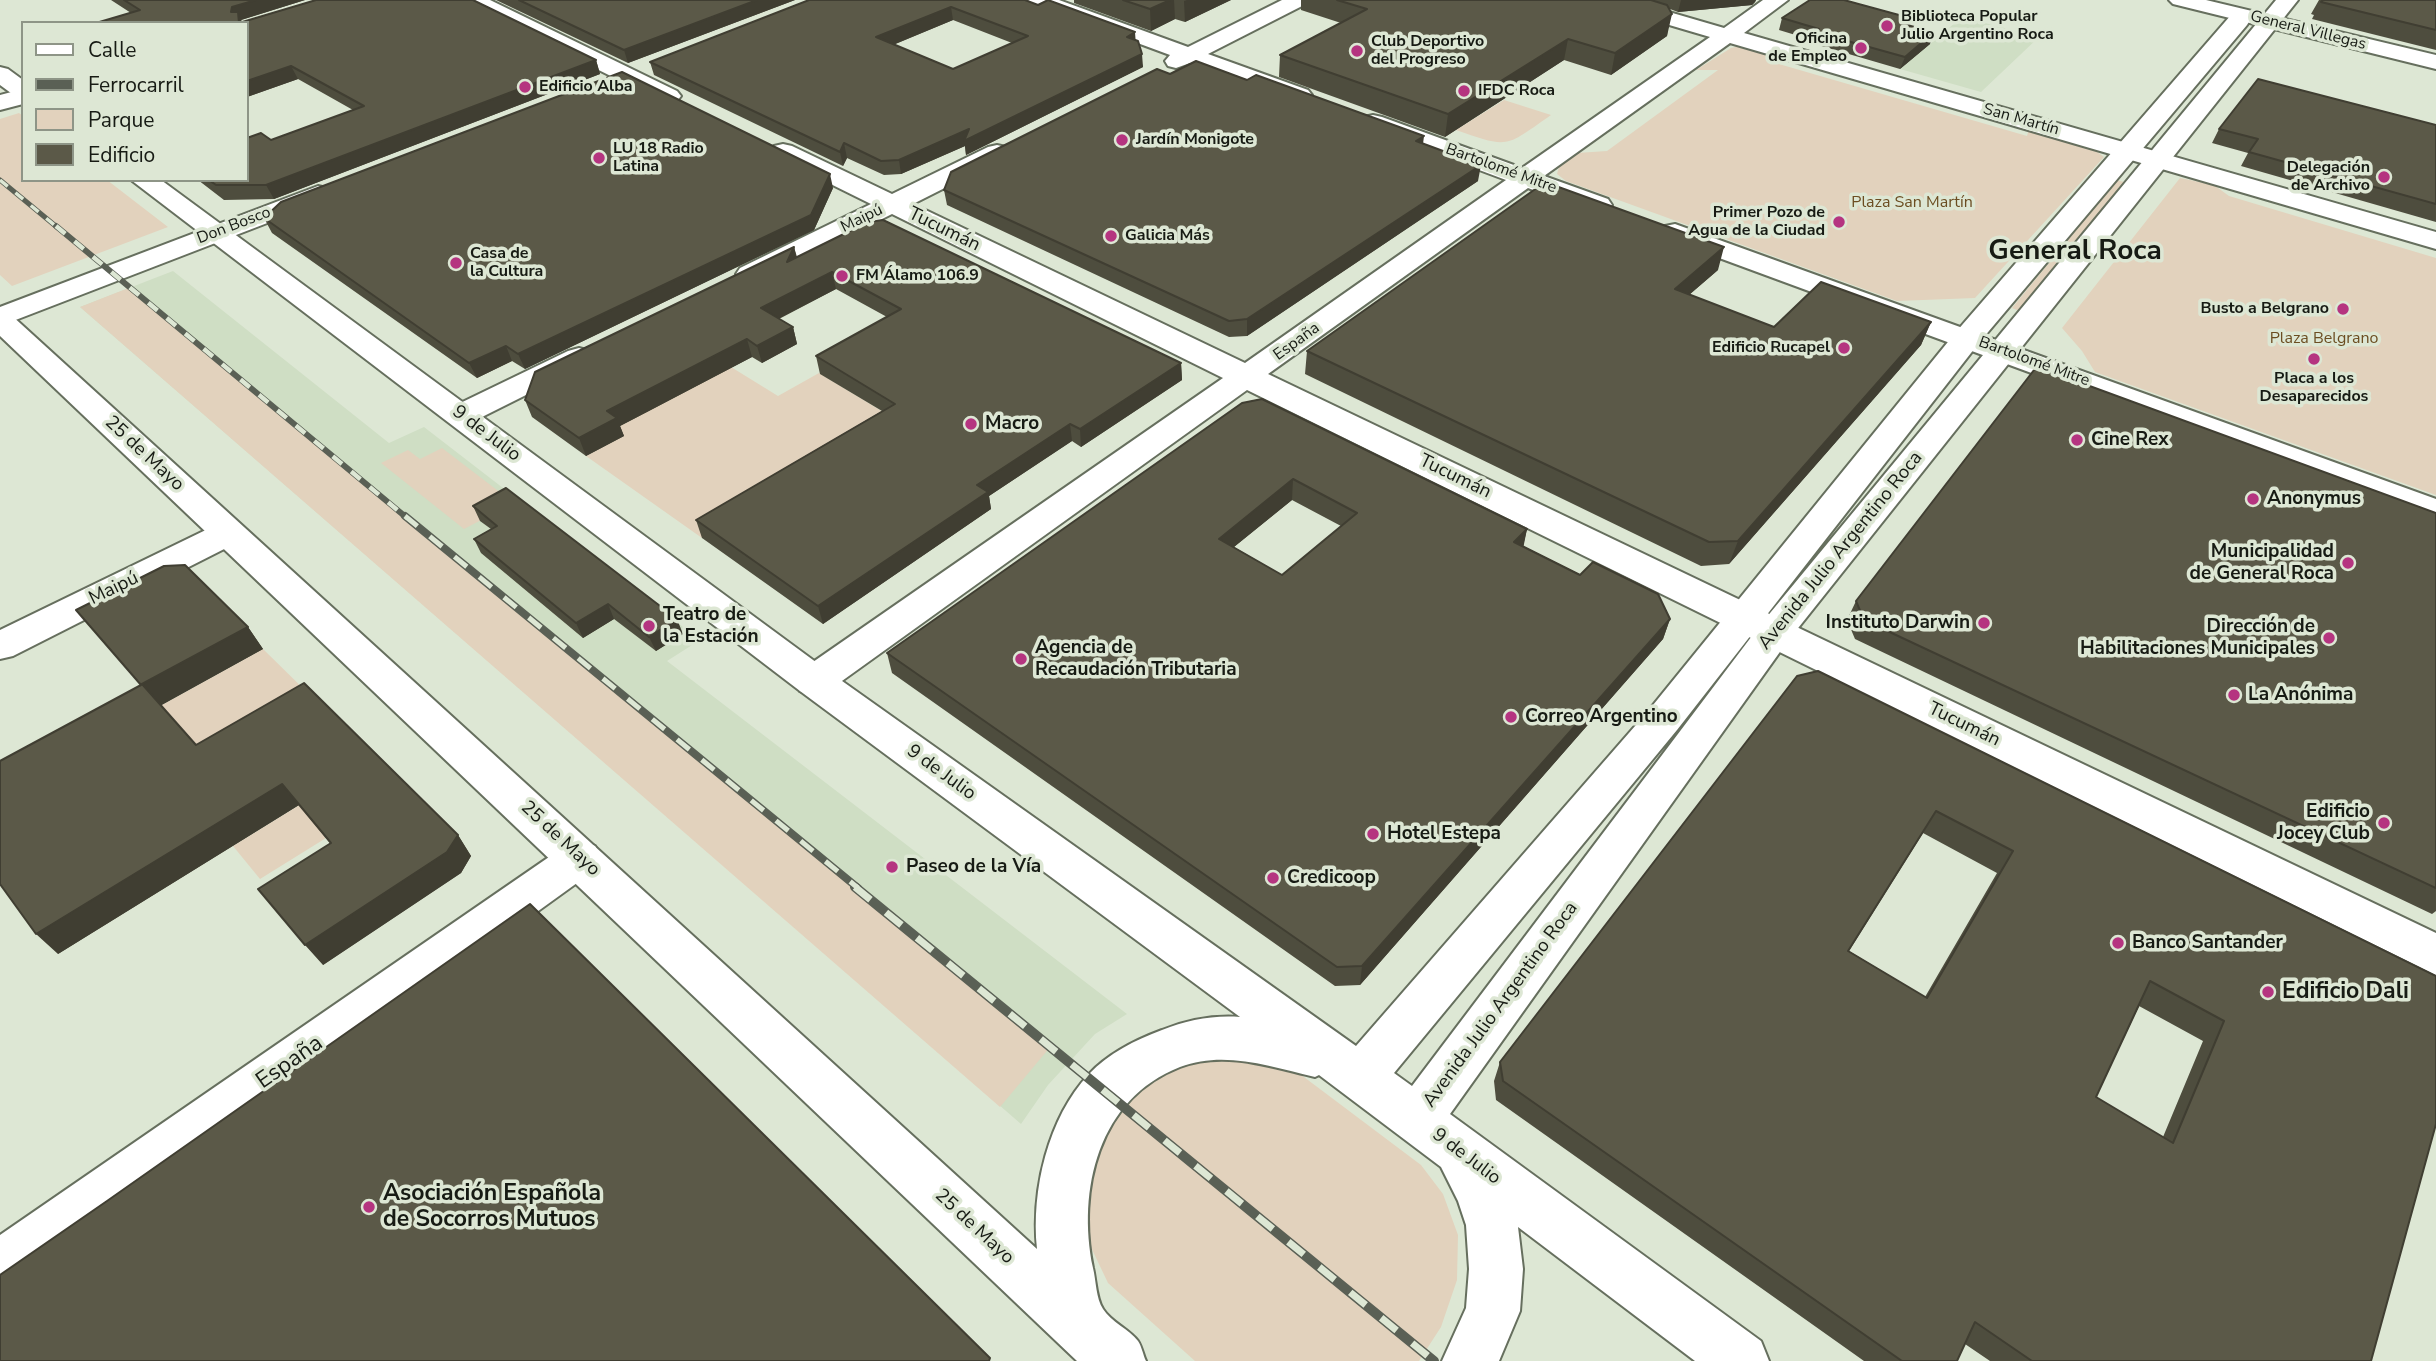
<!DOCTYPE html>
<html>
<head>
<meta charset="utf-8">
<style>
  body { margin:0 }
  #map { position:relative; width:2436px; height:1361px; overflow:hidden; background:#dde7d4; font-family:"Nunito Sans",sans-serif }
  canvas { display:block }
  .legend { position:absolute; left:21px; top:21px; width:228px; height:161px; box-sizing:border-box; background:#dde7d4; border:2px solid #8e9587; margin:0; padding:9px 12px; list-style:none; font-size:21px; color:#171b14 }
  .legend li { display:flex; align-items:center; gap:14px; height:35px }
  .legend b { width:35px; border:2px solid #8e9587 }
</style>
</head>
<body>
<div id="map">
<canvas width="2436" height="1361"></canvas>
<ul class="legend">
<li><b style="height:9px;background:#fff"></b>Calle</li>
<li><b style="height:9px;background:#5a6055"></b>Ferrocarril</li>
<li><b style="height:19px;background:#e2d2bd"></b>Parque</li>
<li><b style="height:19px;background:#5b5948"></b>Edificio</li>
</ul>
</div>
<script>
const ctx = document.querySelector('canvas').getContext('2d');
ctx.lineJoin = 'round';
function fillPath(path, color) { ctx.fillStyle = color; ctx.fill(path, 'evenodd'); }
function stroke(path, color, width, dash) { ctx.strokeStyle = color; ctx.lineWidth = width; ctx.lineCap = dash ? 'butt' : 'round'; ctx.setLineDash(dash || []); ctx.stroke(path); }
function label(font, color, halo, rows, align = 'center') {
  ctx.font = font + ' "Nunito Sans",sans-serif'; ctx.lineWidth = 7; ctx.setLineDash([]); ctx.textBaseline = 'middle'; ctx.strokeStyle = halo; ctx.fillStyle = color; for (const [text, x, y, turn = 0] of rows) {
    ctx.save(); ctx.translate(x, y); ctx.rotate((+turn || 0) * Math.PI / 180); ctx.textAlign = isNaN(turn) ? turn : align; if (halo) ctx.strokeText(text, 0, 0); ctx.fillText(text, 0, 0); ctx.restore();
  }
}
fillPath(new Path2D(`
  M 1962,17 L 2039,37 L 1981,92 L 1900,69 Z
  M 173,271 L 389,443 L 424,427 L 700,640 L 667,661 L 1127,1014 L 1095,1034 L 1048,1085 L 1021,1124 L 80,307 Z`), '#cfdec4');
fillPath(new Path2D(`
  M 1740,46 L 1763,52 L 1772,62 L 2027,136 L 2029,129 L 2092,148 L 2104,157 L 1975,298 L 1897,301 L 1566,181 L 1557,174 L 1559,167 L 1577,153 L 1607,151 L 1718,70 L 1696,70 L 1731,48 Z
  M 1504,100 L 1551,115 C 1505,147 1510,149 1456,130 Z
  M 19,113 L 23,116 L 23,180 L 107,180 L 168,227 L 12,286 L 0,275 L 0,119 Z
  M 2180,178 L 2214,185 L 2229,196 L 2436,258 L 2436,495 L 2095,372 L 2082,351 L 2062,328 Z
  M 2117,180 L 2127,183 L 2022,312 L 2012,308 Z
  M 131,287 L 1051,1046 L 1000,1107 L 80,307 Z
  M 731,367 L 778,396 L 819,373 L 898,421 L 702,538 L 586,456 L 623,436 L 614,429 Z
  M 442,448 L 514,503 L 464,529 L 381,463 L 408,450 L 420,459 Z
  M 263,649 L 319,704 L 214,766 L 160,706 Z
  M 374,759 L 405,789 L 260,879 L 233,846 Z
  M 1214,1052 L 1288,1065 L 1421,1165 L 1443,1194 L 1458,1235 L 1457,1280 L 1441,1327 L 1419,1361 L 1195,1361 L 1108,1283 L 1088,1241 L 1084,1192 L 1111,1118 L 1144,1086 L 1180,1062 Z`), '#e2d2bd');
const minor = new Path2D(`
  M 462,0 L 490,0 L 677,91 L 681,96 L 677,101 L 661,101 L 466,4 Z
  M 1028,0 L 1059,0 L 1188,47 L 1282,0 L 1310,0 L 1306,4 L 1208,54 L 1308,90 L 1312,95 L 1308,100 L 1300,102 L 1190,63 L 1176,68 L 1168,66 L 1165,61 L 1170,55 L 1032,4 Z
  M 1594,0 L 1628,0 L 1724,28 L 1763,0 L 1788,0 L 1744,33 L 2436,232 L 2436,249 L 1730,43 L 1544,176 L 1608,199 L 1612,205 L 1608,211 L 1599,213 L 1590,211 L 1528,188 L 1268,374 L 2436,933 L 2436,975 L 1247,390 L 828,691 L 814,695 L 800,691 L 795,681 L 800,671 L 1223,378 L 892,214 L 760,280 L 750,282 L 740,280 L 736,274 L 740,268 L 871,204 L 774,156 L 771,151 L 774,146 L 783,144 L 792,146 L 892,194 L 988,147 L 997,145 L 1006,147 L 1009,152 L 1006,157 L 913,204 L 1245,363 L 1506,180 L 1364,127 L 1361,122 L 1364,117 L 1373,115 L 1382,117 L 1522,168 L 1710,37 L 1598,4 Z
  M 2169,0 L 2206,0 L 2436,55 L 2436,69 L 2173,4 Z
  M 23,89 L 23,104 L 0,110 L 0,95 Z
  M 318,186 L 327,188 L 331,194 L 327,200 L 0,326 L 0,307 Z
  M 1675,224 L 2436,499 L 2436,522 L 1665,238 L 1662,232 L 1665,226 Z
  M 579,348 L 590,351 L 594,357 L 590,363 L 472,422 L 461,425 L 450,422 L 445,415 L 450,408 L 568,351 Z
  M 228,522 L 240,525 L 245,533 L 240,541 L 13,656 L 0,659 L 0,630 L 216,525 Z
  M 580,840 L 595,846 L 602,858 L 595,870 L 19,1286 L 0,1294 L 0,1235 L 565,846 Z`);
const major = new Path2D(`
  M 2276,0 L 2298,0 L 1787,642 L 1450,1114 L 1761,1341 L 1769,1361 L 1695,1361 L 1518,1227 L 1523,1269 L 1520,1311 L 1499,1361 L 1442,1361 L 1466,1308 L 1469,1269 L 1466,1225 L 1458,1201 L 1441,1167 L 1319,1075 L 1315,1077 C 1271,1067 1225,1050 1180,1067 C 1098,1099 1077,1190 1093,1268 C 1096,1280 1096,1299 1103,1309 C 1111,1322 1129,1329 1138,1341 C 1142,1347 1143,1355 1146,1361 L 1077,1361 L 0,336 L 0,311 L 10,314 L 1037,1249 C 1031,1190 1048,1118 1089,1074 C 1109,1053 1135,1040 1162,1030 C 1187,1020 1213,1015 1240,1017 L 800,691 L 131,180 L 161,180 L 828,671 L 1356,1046 L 1649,710 L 1956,332 L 2231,15 L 2247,15 L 2250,20 L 2247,25 L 1978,344 L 1677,730 L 1394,1073 L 1412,1086 L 1761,624 Z
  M 0,67 L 8,69 L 23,80 L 23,98 L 15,96 L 0,85 Z`);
stroke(minor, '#666f5e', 4);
stroke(major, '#666f5e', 4);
fillPath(minor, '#fff');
fillPath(major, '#fff');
const railFar3 = new Path2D(`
  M 0,180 L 58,228`);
const railFar2 = new Path2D(`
  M 56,226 L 407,518`);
const railFar1 = new Path2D(`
  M 405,516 L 858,888`);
const rail = new Path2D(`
  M 855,887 L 1434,1361`);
stroke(railFar3, '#5a6055', 5);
stroke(railFar2, '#5a6055', 6);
stroke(railFar1, '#5a6055', 8);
stroke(rail, '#5a6055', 10);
stroke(railFar3, '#dde7d4', 3.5, [10]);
stroke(railFar2, '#dde7d4', 4.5, [12]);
stroke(railFar1, '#dde7d4', 5, [16]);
stroke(rail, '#dde7d4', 7, [20]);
fillPath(new Path2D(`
  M 111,0 L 305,0 L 241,20 L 242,22 L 596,60 L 600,74 L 274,199 L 224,200 L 198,180 L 247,180 L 271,140 L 353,110 L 298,79 L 247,97 L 247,23 L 131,13 Z
  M 496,0 L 795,0 L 628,63 Z
  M 809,0 L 1038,5 L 1135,32 L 1135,40 L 1143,67 L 966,155 L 965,146 L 901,174 L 884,175 L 847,158 L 843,166 L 654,75 L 650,62 ZM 953,20 L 1012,43 L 953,69 L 893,45 Z
  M 1074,0 L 1231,0 L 1185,22 L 1175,19 L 1151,31 L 1074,3 Z
  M 1301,0 L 1756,0 L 1755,2 L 1752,5 L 1678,12 L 1670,9 L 1667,36 L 1611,75 L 1564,60 L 1445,137 L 1279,77 L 1280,55 L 1341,23 L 1301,10 Z
  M 2319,0 L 2436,0 L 2436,50 L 2312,19 L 2314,15 L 2311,14 Z
  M 1782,18 L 1908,25 L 1930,44 L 1900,69 L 1811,43 L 1812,40 L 1779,30 Z
  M 1170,74 L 1423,144 L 1478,181 L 1247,336 L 1229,337 L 947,205 L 944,190 Z
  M 2436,125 L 2436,222 L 2241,166 L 2248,153 L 2212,143 L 2219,129 Z
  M 833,188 L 814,230 L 525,369 L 512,361 L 477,378 L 272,233 L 264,218 Z
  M 794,247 L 797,257 L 1181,363 L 1182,380 L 1081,447 L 1072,441 L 989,496 L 991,509 L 823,624 L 702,538 L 696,520 L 882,411 L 820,374 L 816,356 L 887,317 L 836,289 L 779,319 L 793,327 L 797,344 L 762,363 L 752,357 L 649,411 L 620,426 L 624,436 L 586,456 L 532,417 L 525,400 Z
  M 1718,270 L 1689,295 L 1774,327 L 1931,322 L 1921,345 L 1729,564 L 1701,566 L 1305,374 L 1307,351 Z
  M 1242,403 L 1527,529 L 1523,546 L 1670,619 L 1663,639 L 1360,985 L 1335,986 L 892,673 L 887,653 ZM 1292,500 L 1341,526 L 1282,575 L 1234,547 Z
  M 473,506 L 683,634 L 656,651 L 614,619 L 583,638 L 481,553 L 474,539 L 491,529 L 480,521 Z
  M 2436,513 L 2436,911 L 2432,914 L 1855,639 L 1847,620 L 1856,601 Z
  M 76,610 L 248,627 L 263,649 L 161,705 L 196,745 L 458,835 L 471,856 L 461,873 L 323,965 L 330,843 L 299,805 L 58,954 L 141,685 Z
  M 1797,676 L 2436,976 L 2371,1361 L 1990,1361 L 1965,1344 L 1957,1361 L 1864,1361 L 1496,1100 L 1494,1081 L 1500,1062 ZM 1923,833 L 1997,873 L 1925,997 L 1849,951 ZM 2139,1006 L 2203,1041 L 2163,1137 L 2096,1097 Z`), '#4e4d3e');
fillPath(new Path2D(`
  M 256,0 L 305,0 L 241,20 L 243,23 L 239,23 L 231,12 L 232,7 Z
  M 757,0 L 795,0 L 628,63 L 624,50 Z
  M 1170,0 L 1174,0 L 1175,19 L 1151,31 L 1150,9 Z
  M 1187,0 L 1231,0 L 1185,22 L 1184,1 Z
  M 1681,0 L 1756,0 L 1755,2 L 1752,5 L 1678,12 Z
  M 951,7 L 953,20 L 878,51 L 876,37 Z
  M 1672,14 L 1667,36 L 1611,75 L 1615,53 Z
  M 1135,32 L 1136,46 L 1127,37 Z
  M 1934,32 L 1930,44 L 1900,69 L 1905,57 Z
  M 1568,39 L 1564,60 L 1445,137 L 1448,114 Z
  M 1142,54 L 1143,67 L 966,155 L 965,146 L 901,174 L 899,160 Z
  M 596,60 L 600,74 L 274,199 L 266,185 Z
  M 291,66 L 298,79 L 247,97 L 247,81 Z
  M 1424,136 L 1422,152 L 1416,141 Z
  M 844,143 L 847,158 L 843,166 L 840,152 Z
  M 1481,165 L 1478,181 L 1247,336 L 1247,319 Z
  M 830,174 L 833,188 L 814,230 L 525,369 L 518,354 Z
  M 794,247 L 798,264 L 787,262 Z
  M 1724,247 L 1718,270 L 1669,312 L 1675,289 Z
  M 832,272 L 836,289 L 766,325 L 761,308 Z
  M 1931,322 L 1921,345 L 1729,564 L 1738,541 Z
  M 793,327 L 797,344 L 762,363 L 757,346 Z
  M 747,339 L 752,357 L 620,426 L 624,436 L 586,456 L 579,438 L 607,411 Z
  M 506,346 L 512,361 L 477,378 L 469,363 Z
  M 1181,363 L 1182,380 L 1081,447 L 1080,429 Z
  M 1070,424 L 1072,441 L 989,496 L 991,509 L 823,624 L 818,606 L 977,485 Z
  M 1293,479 L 1292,500 L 1219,559 L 1219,539 Z
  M 1527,529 L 1523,549 L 1514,542 Z
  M 608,604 L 614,619 L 583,638 L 576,623 Z
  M 677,619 L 683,634 L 656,651 L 649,637 Z
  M 1670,619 L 1663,639 L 1360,985 L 1362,966 Z
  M 248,627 L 263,649 L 160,706 L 142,684 Z
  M 282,784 L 299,805 L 58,954 L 36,934 Z
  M 458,835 L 471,856 L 461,873 L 323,965 L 305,945 Z`), '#403e32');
const building = new Path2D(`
  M 124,0 L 256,0 L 232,7 L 231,12 L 238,12 L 239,23 L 96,23 L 140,10 Z
  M 316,0 L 473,0 L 596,60 L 266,185 L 216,185 L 209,180 L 247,180 L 247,138 L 261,133 L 271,140 L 364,106 L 291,66 L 247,81 L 247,23 L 239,23 Z
  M 519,0 L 757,0 L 624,50 Z
  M 809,0 L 1025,0 L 1038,5 L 1048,0 L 1135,32 L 1127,37 L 1138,41 L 1142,54 L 964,141 L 969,129 L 899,160 L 881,161 L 844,143 L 840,152 L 650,62 ZM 951,7 L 1028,36 L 953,69 L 876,37 Z
  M 1123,0 L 1170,0 L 1150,9 Z
  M 1337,0 L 1651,0 L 1667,5 L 1672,14 L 1615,53 L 1568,39 L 1448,114 L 1280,55 L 1367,9 Z
  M 1810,0 L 1844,0 L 1910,18 L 1903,24 L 1934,32 L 1905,57 L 1815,32 L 1819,29 L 1782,18 Z
  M 2323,0 L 2436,0 L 2436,30 L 2321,2 Z
  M 1196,61 L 1247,80 L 1256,75 L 1424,136 L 1416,141 L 1481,165 L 1247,319 L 1229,321 L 944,190 L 951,172 L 1157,69 L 1170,74 Z
  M 622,72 L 830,174 L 811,215 L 518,354 L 506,346 L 469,363 L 264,218 L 281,202 Z
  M 2258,79 L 2436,125 L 2436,204 L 2249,152 L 2258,139 L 2219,129 Z
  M 1541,185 L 1549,188 L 1553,185 L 1724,247 L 1675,289 L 1774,327 L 1821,282 L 1931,322 L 1738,541 L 1709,542 L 1307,351 Z
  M 883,220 L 1181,363 L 1080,429 L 1070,424 L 977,485 L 988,492 L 818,606 L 696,520 L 895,404 L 816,356 L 901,309 L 832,272 L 761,308 L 793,327 L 757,346 L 747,339 L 607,411 L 617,418 L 579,438 L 525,400 L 535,372 L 794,247 L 787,262 L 868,222 Z
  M 2034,370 L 2046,370 L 2436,513 L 2436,888 L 1864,620 L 1856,601 Z
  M 1262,399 L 1527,529 L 1514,542 L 1580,575 L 1593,562 L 1658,594 L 1670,619 L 1362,966 L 1337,967 L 887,653 L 1242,403 ZM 1293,479 L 1357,513 L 1282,575 L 1219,539 Z
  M 506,488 L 677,619 L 649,637 L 608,604 L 576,623 L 474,539 L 497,526 L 473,506 Z
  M 185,565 L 248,627 L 142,684 L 196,745 L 304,683 L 458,835 L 447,852 L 305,945 L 258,889 L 331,843 L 282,784 L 36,934 L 0,884 L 0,761 L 141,685 L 76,610 L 164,566 Z
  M 1818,671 L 2436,976 L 2436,1124 L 2371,1361 L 2032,1361 L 1975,1322 L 1957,1361 L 1902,1361 L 1503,1081 L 1500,1062 L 1797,676 ZM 1936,811 L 2013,851 L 1927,998 L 1848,951 ZM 2150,981 L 2224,1021 L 2173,1143 L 2096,1097 Z
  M 530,904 L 990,1358 L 989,1361 L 0,1361 L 0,1275 L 107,1201 Z`);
fillPath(building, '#5b5948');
stroke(building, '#403e32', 2);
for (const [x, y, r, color] of [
  [1887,26,7,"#b53480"],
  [1861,48,7,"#b53480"],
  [1357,51,7,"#b53480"],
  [525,87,7,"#b53480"],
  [1464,91,7,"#b53480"],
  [1122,140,7,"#b53480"],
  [599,158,7,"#b53480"],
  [2384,177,7,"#b53480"],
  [1839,222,7,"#b53480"],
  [1111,236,7,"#b53480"],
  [456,263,7,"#b53480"],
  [842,276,7,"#b53480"],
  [2343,309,7,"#b53480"],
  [1844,348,7,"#b53480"],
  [2314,359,7,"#b53480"],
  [971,424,7,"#b53480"],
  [2077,440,7,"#b53480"],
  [2253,499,7,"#b53480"],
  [2348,563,7,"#b53480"],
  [1984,623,7,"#b53480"],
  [649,626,7,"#b53480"],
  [2329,638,7,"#b53480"],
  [1021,659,7,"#b53480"],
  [2234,695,7,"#b53480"],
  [1511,717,7,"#b53480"],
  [2384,823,7,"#b53480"],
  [1373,834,7,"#b53480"],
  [892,867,7,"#b53480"],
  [1273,878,7,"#b53480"],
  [2118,943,7,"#b53480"],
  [2268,992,7,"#b53480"],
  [369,1207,7,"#b53480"]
]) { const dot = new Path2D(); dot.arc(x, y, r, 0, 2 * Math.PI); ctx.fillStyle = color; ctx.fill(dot); stroke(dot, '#dde7d4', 2.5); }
label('bold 16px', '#171b14', '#dde7d4', [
  ["Biblioteca Popular",1901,17],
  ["Julio Argentino Roca",1901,35],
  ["Oficina",1847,39,"right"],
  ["de Empleo",1847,57,"right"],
  ["Club Deportivo",1371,42],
  ["del Progreso",1371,60],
  ["Edificio Alba",539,87],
  ["IFDC Roca",1478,91],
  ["Jardín Monigote",1136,140],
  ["LU 18 Radio",613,149],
  ["Latina",613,167],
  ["Delegación",2370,168,"right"],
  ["de Archivo",2370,186,"right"],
  ["Primer Pozo de",1825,213,"right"],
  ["Agua de la Ciudad",1825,231,"right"],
  ["Galicia Más",1125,236],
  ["Casa de",470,254],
  ["la Cultura",470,272],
  ["FM Álamo 106.9",856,276],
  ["Busto a Belgrano",2329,309,"right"],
  ["Edificio Rucapel",1830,348,"right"],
  ["Placa a los",2314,379,"center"],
  ["Desaparecidos",2314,397,"center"]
], 'left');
label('16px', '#171b14', '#dde7d4', [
  ["General Villegas",2308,31,14],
  ["San Martín",2021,120,16],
  ["Bartolomé Mitre",1501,169,20],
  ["Maipú",862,219,-26],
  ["Don Bosco",234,226,-21],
  ["España",1297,342,-36],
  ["Bartolomé Mitre",2034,362,20]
]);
label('16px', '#6b4d21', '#dde7d4', [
  ["Plaza San Martín",1912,203],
  ["Plaza Belgrano",2324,339]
]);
label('19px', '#171b14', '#dde7d4', [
  ["Tucumán",944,230,26],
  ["9 de Julio",486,434,37],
  ["25 de Mayo",144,454,43],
  ["Tucumán",1455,477,26],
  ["Avenida Julio Argentino Roca",1841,551,-51],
  ["Maipú",114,589,-26],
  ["Tucumán",1964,725,26],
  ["9 de Julio",941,773,36],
  ["25 de Mayo",560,839,43],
  ["Avenida Julio Argentino Roca",1501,1005,-54],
  ["9 de Julio",1466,1157,37],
  ["25 de Mayo",974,1227,43]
]);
label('bold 19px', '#171b14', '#dde7d4', [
  ["Macro",985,424],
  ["Cine Rex",2091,440],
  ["Anonymus",2267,499],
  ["Municipalidad",2334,552,"right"],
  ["de General Roca",2334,574,"right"],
  ["Teatro de",663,615],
  ["la Estación",663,637],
  ["Instituto Darwin",1970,623,"right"],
  ["Dirección de",2315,627,"right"],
  ["Habilitaciones Municipales",2315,649,"right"],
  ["Agencia de",1035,648],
  ["Recaudación Tributaria",1035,670],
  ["La Anónima",2248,695],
  ["Correo Argentino",1525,717],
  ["Edificio",2370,812,"right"],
  ["Jocey Club",2370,834,"right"],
  ["Hotel Estepa",1387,834],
  ["Paseo de la Vía",906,867],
  ["Credicoop",1287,878],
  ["Banco Santander",2132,943]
], 'left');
label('bold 23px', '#171b14', '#dde7d4', [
  ["Edificio Dali",2282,992],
  ["Asociación Española",383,1194],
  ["de Socorros Mutuos",383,1220]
], 'left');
label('23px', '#171b14', '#dde7d4', [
  ["España",290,1063,-35]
]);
label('bold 28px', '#171b14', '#dde7d4', [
  ["General Roca",2075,252]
]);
</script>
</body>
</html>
